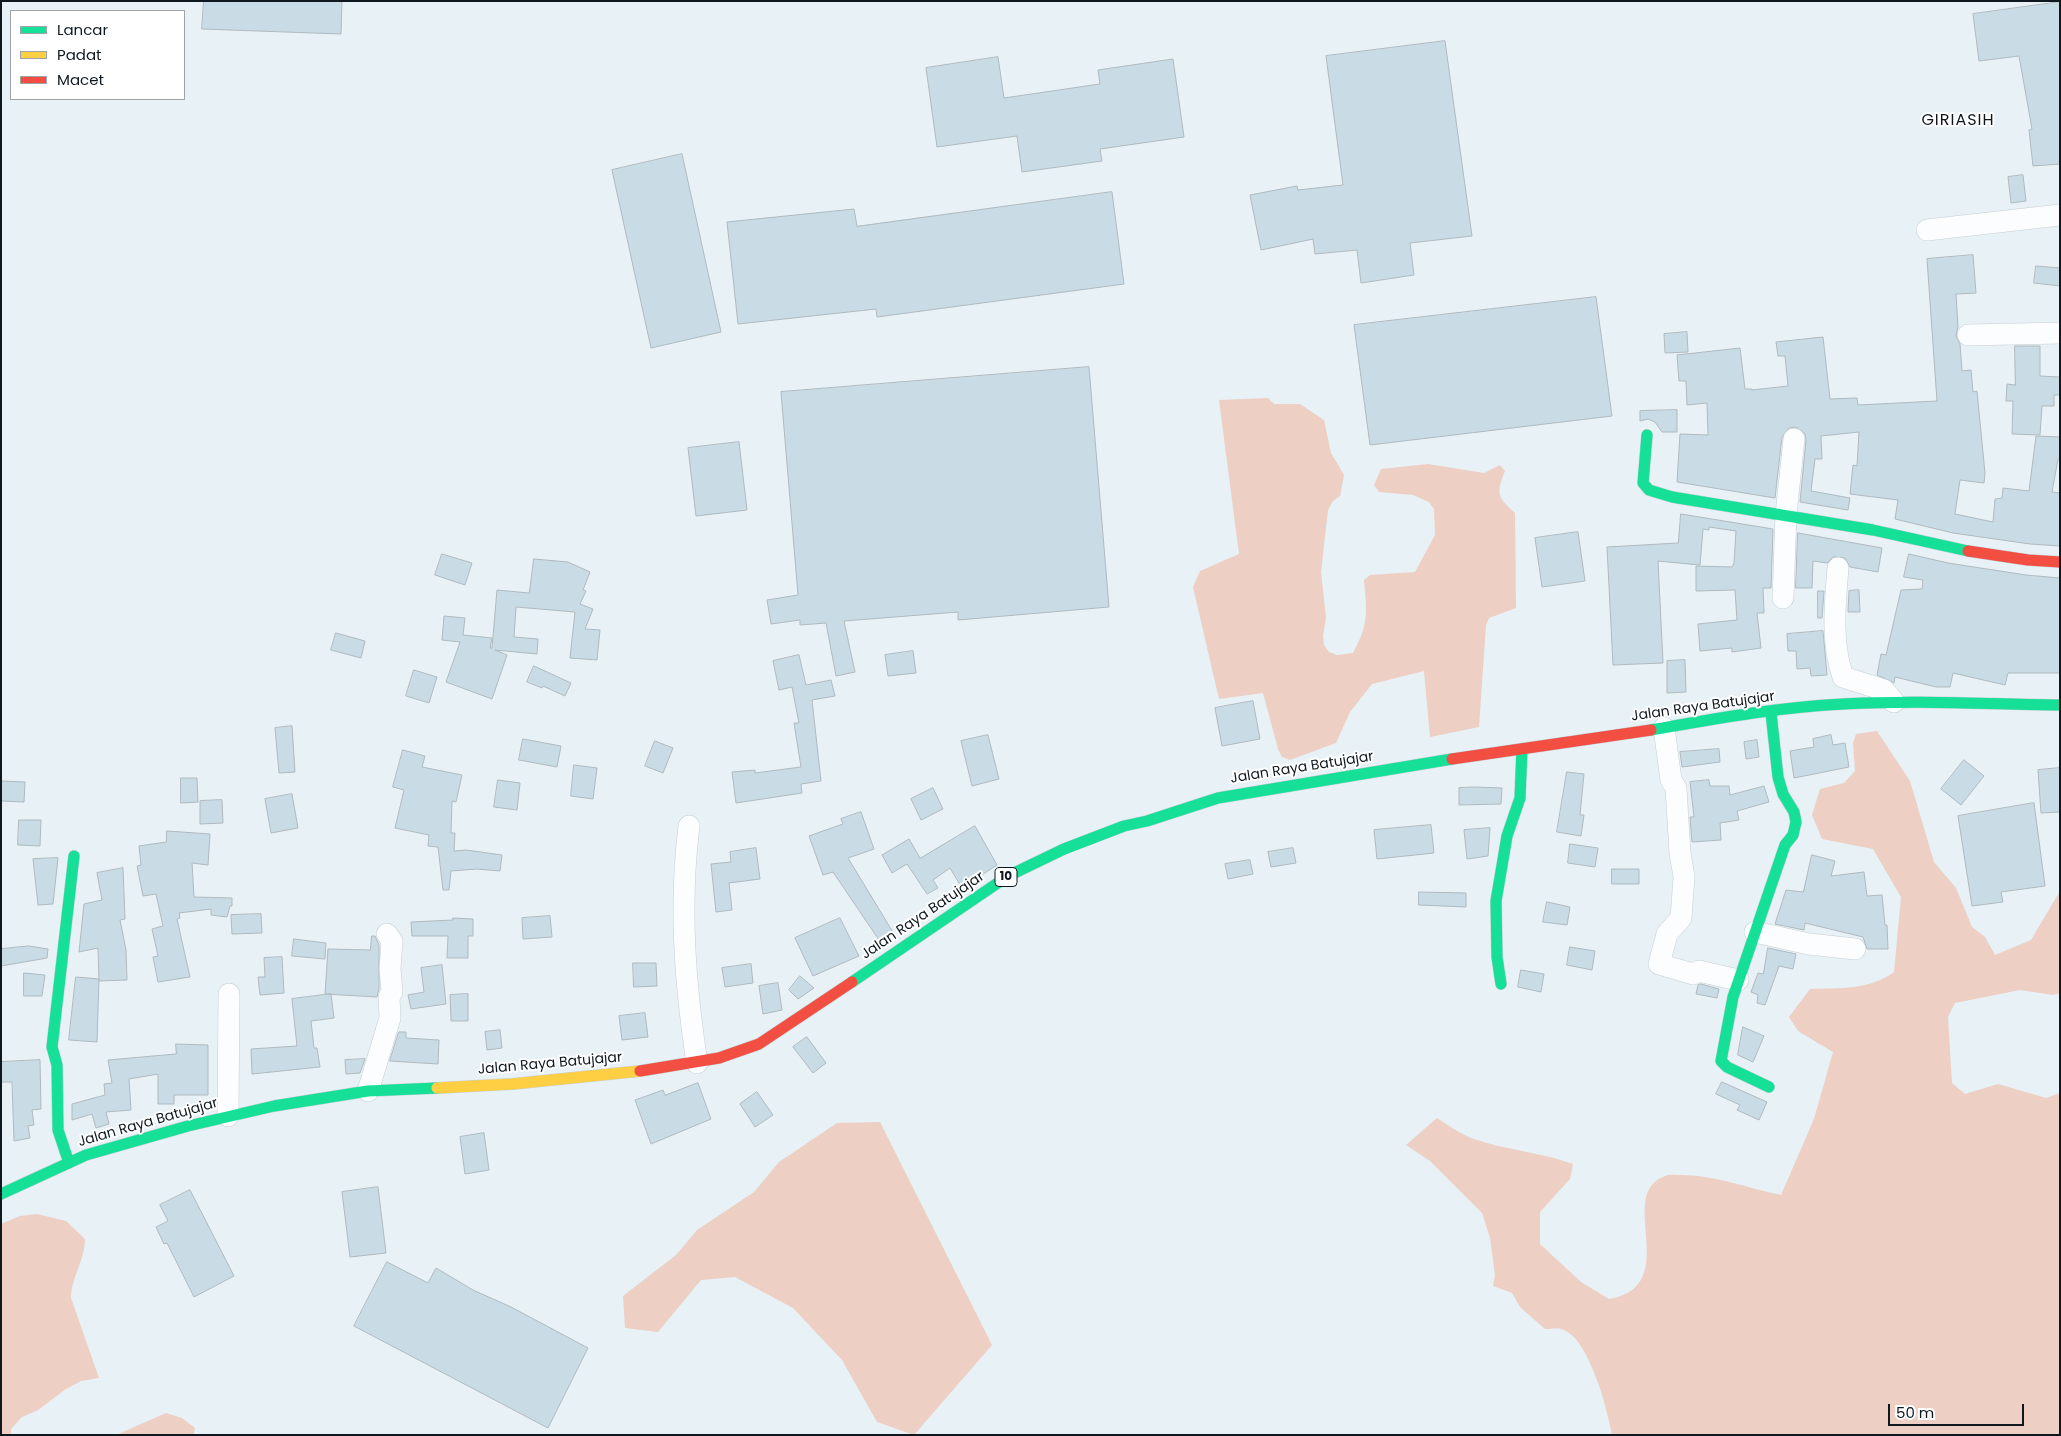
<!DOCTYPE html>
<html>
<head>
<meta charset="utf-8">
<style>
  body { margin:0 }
  #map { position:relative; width:2061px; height:1436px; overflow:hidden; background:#e7f1f6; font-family:Poppins,sans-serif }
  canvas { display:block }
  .frame { position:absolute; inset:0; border:2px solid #0e181e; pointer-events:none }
  .legend { position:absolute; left:10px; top:10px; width:175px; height:90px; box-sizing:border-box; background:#fff; border:1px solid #9fa3a5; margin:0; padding:6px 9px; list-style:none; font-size:15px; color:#0e181e }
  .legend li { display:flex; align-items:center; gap:10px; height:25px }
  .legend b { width:25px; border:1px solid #9fa3a5 }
  .scale { position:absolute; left:1888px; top:1404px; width:136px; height:22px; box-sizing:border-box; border:2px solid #0e181e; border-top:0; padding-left:6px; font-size:15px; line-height:18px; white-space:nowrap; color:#0e181e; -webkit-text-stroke:4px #fff; paint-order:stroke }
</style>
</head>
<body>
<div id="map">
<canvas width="2061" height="1436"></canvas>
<div class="frame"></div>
<ul class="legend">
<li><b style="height:6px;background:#16e098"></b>Lancar</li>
<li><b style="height:6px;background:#ffcf43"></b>Padat</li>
<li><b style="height:6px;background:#f24e42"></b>Macet</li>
</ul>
<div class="scale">50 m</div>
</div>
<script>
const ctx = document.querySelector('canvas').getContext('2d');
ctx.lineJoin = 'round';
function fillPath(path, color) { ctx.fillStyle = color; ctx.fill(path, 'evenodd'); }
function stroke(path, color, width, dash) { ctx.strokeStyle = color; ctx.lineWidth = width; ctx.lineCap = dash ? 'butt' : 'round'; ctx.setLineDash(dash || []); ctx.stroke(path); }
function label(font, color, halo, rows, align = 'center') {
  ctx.font = font + ' Poppins,sans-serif'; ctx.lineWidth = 4; ctx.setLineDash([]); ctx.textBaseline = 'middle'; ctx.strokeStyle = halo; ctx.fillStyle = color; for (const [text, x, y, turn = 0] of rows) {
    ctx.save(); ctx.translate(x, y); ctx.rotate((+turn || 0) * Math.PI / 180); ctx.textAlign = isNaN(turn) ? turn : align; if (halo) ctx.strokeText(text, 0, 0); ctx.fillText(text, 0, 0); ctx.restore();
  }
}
fillPath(new Path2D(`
  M 1268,398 L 1274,404 L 1300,404 L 1324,420 L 1331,453 L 1344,475 L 1340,496 L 1333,501 L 1328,510 L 1321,572 L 1326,618 L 1323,636 L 1324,645 L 1329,652 L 1337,655 L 1353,653 C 1369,624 1367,612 1364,580 L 1370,575 L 1415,572 L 1435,535 L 1434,509 L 1429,502 L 1413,495 L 1379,492 L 1374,485 L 1381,469 L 1428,464 L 1484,473 L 1500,465 L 1505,471 C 1496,493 1497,497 1515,513 L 1516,608 L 1489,618 L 1486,625 L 1479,727 L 1430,737 L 1424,671 L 1372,684 L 1350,712 L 1336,743 L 1290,760 L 1282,757 L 1278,749 L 1263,693 L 1219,699 L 1193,587 L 1200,571 L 1239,554 L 1219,400 Z
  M 1877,731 L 1910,781 L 1934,862 L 1956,888 L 1972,927 L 1985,937 L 1995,955 L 2031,940 L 2060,891 L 2060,993 L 2053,995 L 2020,990 L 1955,1003 L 1948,1017 L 1952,1083 L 1965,1094 L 1998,1084 L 2046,1098 L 2060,1093 L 2060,1435 L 1612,1435 C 1608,1410 1588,1335 1561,1329 C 1557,1328 1550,1329 1545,1329 L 1520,1307 L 1512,1293 L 1493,1286 L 1495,1275 L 1490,1238 L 1482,1213 L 1430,1161 L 1406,1145 L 1437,1118 C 1448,1125 1459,1133 1471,1138 C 1504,1150 1540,1152 1573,1164 L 1570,1179 L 1540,1212 L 1540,1244 L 1581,1282 L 1609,1299 C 1685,1286 1614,1194 1665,1176 C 1669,1174 1676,1175 1680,1175 C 1715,1175 1747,1188 1781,1195 L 1814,1119 L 1833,1052 L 1798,1031 L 1789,1017 L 1810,989 C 1840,988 1870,990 1894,972 L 1901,897 L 1873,849 L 1822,839 L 1812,815 L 1820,789 L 1844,783 L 1855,771 L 1853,743 L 1856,734 Z
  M 880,1122 L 992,1345 L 914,1435 L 877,1422 L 842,1360 L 793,1308 L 735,1277 L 701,1280 L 658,1332 L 625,1328 L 623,1296 L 676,1255 L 697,1230 L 754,1192 L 779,1162 L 837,1123 Z
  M 37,1214 L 66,1221 L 85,1239 C 85,1260 71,1278 71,1298 L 99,1378 L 81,1381 L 66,1389 L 38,1410 L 22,1417 L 11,1429 L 11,1435 L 1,1435 L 1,1224 L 20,1216 Z
  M 166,1413 L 182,1418 L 195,1428 L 194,1435 L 116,1435 Z`), '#edcfc4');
const building = new Path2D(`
  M 204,1 L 342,1 L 341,34 L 202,29 Z
  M 2060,2 L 2060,164 L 2033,166 L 2029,130 L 2032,129 L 2019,56 L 1979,61 L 1973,14 Z
  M 1445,41 L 1472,236 L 1410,243 L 1414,275 L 1361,283 L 1357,250 L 1315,254 L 1313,239 L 1261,250 L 1250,195 L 1297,186 L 1298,190 L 1343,185 L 1326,56 Z
  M 998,57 L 1004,98 L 1100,84 L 1098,70 L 1173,59 L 1184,137 L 1100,149 L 1102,161 L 1022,172 L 1017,136 L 937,147 L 926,68 Z
  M 682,154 L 721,332 L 651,348 L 612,170 Z
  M 2023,175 L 2026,201 L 2011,203 L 2008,177 Z
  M 1112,192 L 1124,284 L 877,317 L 876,309 L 738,324 L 727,222 L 854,209 L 857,226 Z
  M 1973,255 L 1976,293 L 1956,294 L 1958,327 L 1956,336 L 1960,344 L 1962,371 L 1971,370 L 1973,392 L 1977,391 L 1985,473 L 1984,483 L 1960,480 L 1955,514 L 1993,522 L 1995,499 L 2002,498 L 2003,488 L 2029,491 L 2036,436 L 2060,437 L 2060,459 L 2058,459 L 2052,492 L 2060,493 L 2060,546 L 2030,544 L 1953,533 L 1895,519 L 1898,500 L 1850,494 L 1853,465 L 1857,466 L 1859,432 L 1821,436 L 1822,459 L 1815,459 L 1811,491 L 1850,498 L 1848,510 L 1800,502 L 1806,440 L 1805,434 L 1796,427 L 1789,428 L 1782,437 L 1775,498 L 1677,482 L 1680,434 L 1708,435 L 1707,403 L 1687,405 L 1686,381 L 1679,381 L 1677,355 L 1740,348 L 1745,389 L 1752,389 L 1752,390 L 1788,386 L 1785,356 L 1778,356 L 1776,342 L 1823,337 L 1830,399 L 1857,398 L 1858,405 L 1937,401 L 1927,259 Z
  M 2036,266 L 2060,268 L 2060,286 L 2034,283 Z
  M 1596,297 L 1612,416 L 1370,445 L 1354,325 Z
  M 1687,332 L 1688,352 L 1665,353 L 1664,334 Z
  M 2015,346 L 2040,346 L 2040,376 L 2060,377 L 2060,395 L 2054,395 L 2054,406 L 2042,406 L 2040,435 L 2012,434 L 2013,401 L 2006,401 L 2007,384 L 2015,385 Z
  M 1089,367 L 1109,607 L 958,620 L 958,612 L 844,621 L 855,672 L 836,676 L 826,623 L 800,625 L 800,620 L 771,624 L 767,600 L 798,595 L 781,392 Z
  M 1677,410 L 1677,432 L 1662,432 L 1655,422 L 1648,419 L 1640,421 L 1640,411 Z
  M 739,442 L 747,510 L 696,516 L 688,448 Z
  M 1681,514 L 1773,529 L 1771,588 L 1763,588 L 1764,613 L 1757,613 L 1761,648 L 1732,652 L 1732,648 L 1700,651 L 1698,624 L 1737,620 L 1735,590 L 1696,591 L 1696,566 L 1732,567 L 1734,563 L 1736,531 L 1709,527 L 1709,530 L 1703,529 L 1700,565 L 1658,561 L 1663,663 L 1613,665 L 1607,547 L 1678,543 Z
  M 1578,532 L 1585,581 L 1542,587 L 1535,538 Z
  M 1798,533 L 1882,548 L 1878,572 L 1850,567 L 1845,558 L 1833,557 L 1827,563 L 1813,561 L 1812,588 L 1796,588 Z
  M 442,554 L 472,563 L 465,585 L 435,575 Z
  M 1909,554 L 1948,563 L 2026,575 L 2060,578 L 2060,673 L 2008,673 L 2005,685 L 1953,673 L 1950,687 L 1936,687 L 1895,677 L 1894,683 L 1877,675 L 1881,654 L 1886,655 L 1901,590 L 1922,589 L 1923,580 L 1904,577 Z
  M 534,559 L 568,562 L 590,572 L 583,590 L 586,591 L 580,604 L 593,609 L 585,629 L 600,630 L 597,660 L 570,658 L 575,612 L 516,607 L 514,637 L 538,639 L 537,654 L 495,650 L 507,655 L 492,699 L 446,682 L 460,642 L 442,640 L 444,616 L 465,618 L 463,635 L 492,638 L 490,648 L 492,648 L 497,590 L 529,593 Z
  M 1859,590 L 1860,612 L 1848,612 L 1849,591 Z
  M 1818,591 L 1824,591 L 1822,618 L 1818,618 Z
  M 1823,631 L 1827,675 L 1811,676 L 1810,668 L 1797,669 L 1796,651 L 1788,651 L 1787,634 Z
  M 336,633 L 365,641 L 361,658 L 331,650 Z
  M 913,651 L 916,673 L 888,676 L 885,655 Z
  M 799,655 L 806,685 L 831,680 L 835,696 L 812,700 L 821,781 L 801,784 L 802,793 L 736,803 L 732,772 L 755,770 L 755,773 L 801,767 L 794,723 L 799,723 L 792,687 L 779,690 L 773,661 Z
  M 1685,660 L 1686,692 L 1667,693 L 1667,661 Z
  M 534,666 L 571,683 L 565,696 L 543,686 L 542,688 L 527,682 Z
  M 414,670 L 437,677 L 429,703 L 406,696 Z
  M 1253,701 L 1260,739 L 1222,746 L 1215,708 Z
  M 292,726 L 295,772 L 279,773 L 275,728 Z
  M 988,735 L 999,779 L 972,786 L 961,741 Z
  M 1831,735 L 1833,745 L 1845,743 L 1849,767 L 1794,778 L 1790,751 L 1814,747 L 1813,739 Z
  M 523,739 L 561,746 L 557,767 L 519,760 Z
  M 1757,740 L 1759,757 L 1746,759 L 1744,742 Z
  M 655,741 L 673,748 L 663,773 L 645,766 Z
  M 1719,749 L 1720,762 L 1682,767 L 1680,752 Z
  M 403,750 L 425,756 L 422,767 L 462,775 L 456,802 L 452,801 L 451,833 L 455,833 L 454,851 L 466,850 L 502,855 L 500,871 L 477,869 L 451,871 L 449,890 L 443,890 L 438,847 L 428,846 L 429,835 L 395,828 L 404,790 L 393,787 Z
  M 1964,760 L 1984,776 L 1961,805 L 1941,789 Z
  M 574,765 L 597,768 L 593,799 L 571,796 Z
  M 2060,768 L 2060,812 L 2041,813 L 2038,770 Z
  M 1567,772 L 1584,774 L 1580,815 L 1584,815 L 1581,836 L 1557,832 Z
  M 181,778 L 197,778 L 198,802 L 181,803 Z
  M 498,780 L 520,783 L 517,810 L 494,807 Z
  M 1709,780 L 1710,786 L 1729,786 L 1730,795 L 1764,786 L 1769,802 L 1737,811 L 1739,820 L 1720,823 L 1721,840 L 1692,842 L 1690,817 L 1694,817 L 1690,782 Z
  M 1,781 L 25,782 L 24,802 L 1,801 Z
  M 1475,787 L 1502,788 L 1501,804 L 1459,805 L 1459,788 Z
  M 933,788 L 943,809 L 921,820 L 911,799 Z
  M 292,794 L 298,828 L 271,833 L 265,799 Z
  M 222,800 L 223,823 L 200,824 L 200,801 Z
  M 2034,803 L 2045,886 L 2001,892 L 2003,902 L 1972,906 L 1958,816 Z
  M 861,812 L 874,849 L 848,858 L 894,934 L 881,943 L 833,872 L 823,875 L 809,836 L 843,824 L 841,819 Z
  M 19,820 L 41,820 L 40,846 L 18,845 Z
  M 1431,825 L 1434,853 L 1377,859 L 1374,830 Z
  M 975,826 L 997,865 L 962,888 L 950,868 L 933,880 L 938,888 L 927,894 L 907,864 L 892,873 L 882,855 L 909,839 L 920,858 Z
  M 1490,828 L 1488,856 L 1467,859 L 1464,830 Z
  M 167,831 L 210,834 L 208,865 L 192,863 L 194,897 L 232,898 L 232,906 L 230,906 L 227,917 L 211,915 L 211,909 L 179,913 L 180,918 L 177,919 L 190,977 L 158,982 L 153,957 L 158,956 L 152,929 L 163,926 L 156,894 L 143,896 L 137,866 L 141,865 L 139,846 L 166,842 Z
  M 1570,844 L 1598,848 L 1595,867 L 1568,863 Z
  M 756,848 L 760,879 L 729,883 L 732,910 L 716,912 L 711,864 L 731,862 L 730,852 Z
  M 1293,848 L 1296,863 L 1271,867 L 1268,852 Z
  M 1812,855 L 1835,861 L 1831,876 L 1864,872 L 1867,896 L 1882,895 L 1885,925 L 1887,925 L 1888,949 L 1867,949 L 1863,937 L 1805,923 L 1804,930 L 1775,924 L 1786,890 L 1803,892 Z
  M 58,858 L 53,904 L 38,905 L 33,859 Z
  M 1250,860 L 1253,874 L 1228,879 L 1225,864 Z
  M 123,868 L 125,919 L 120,920 L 126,950 L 127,980 L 99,981 L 98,948 L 79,952 L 84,904 L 102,900 L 97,873 Z
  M 1612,869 L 1639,869 L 1639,884 L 1612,884 Z
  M 1419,892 L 1466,893 L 1466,907 L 1419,905 Z
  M 1547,902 L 1570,907 L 1567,925 L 1543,922 Z
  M 261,914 L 262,933 L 232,934 L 231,915 Z
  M 550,916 L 552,937 L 523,939 L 522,918 Z
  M 453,918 L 473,919 L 473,936 L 468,936 L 468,958 L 447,958 L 448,936 L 412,936 L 411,922 L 453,920 Z
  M 840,918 L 859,956 L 813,976 L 795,938 Z
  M 372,936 L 375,936 L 379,945 L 379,989 L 377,997 L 325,994 L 328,949 L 370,950 Z
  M 294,939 L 326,943 L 325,959 L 292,956 Z
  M 29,946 L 48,949 L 47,958 L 1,966 L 1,949 Z
  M 1570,947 L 1595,951 L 1592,970 L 1567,965 Z
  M 1768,948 L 1796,954 L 1793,969 L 1779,966 L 1765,1005 L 1757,1003 L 1758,995 L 1751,992 L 1758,973 L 1763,974 Z
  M 282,957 L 284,993 L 260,995 L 258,977 L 265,977 L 264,958 Z
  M 633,963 L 656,963 L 657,986 L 634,987 Z
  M 751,964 L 753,983 L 725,987 L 722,968 Z
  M 442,965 L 446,1004 L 411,1009 L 408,995 L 424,992 L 421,968 Z
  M 1521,970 L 1544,974 L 1541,992 L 1518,987 Z
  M 24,973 L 45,975 L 42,996 L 24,996 Z
  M 800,976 L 814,988 L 798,999 L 789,990 Z
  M 76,977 L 99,979 L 97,1042 L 69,1040 Z
  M 778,983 L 782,1010 L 763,1014 L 759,986 Z
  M 1701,984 L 1719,989 L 1717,998 L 1696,994 L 1698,985 Z
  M 331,994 L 334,1018 L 311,1021 L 314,1048 L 317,1048 L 320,1067 L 252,1074 L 251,1049 L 297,1046 L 292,999 Z
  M 468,994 L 468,1021 L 451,1021 L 450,995 Z
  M 645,1013 L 648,1037 L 622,1040 L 619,1016 Z
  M 1743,1027 L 1764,1036 L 1753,1062 L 1738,1055 Z
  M 500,1030 L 502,1048 L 487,1050 L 485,1032 Z
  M 399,1032 L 406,1032 L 406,1038 L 439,1040 L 438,1064 L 390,1061 Z
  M 807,1037 L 826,1063 L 813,1073 L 793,1047 Z
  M 176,1044 L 208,1045 L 208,1095 L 174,1095 L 174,1104 L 158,1104 L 158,1074 L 129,1079 L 131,1110 L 106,1112 L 109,1124 L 96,1128 L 92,1114 L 72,1120 L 72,1104 L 105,1095 L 104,1084 L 112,1083 L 108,1060 L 176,1054 Z
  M 365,1059 L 360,1073 L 346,1074 L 345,1060 Z
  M 40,1060 L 41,1109 L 32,1110 L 34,1125 L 28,1126 L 30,1138 L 14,1141 L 12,1082 L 1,1082 L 1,1062 Z
  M 1722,1082 L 1767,1102 L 1759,1120 L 1737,1110 L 1740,1105 L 1716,1094 Z
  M 698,1083 L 711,1119 L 651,1144 L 635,1100 L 663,1090 L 665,1095 Z
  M 757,1092 L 773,1115 L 755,1127 L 740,1104 Z
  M 484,1133 L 489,1170 L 465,1174 L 460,1137 Z
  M 378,1187 L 386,1253 L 350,1257 L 342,1192 Z
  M 190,1190 L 234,1276 L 194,1297 L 167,1243 L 164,1244 L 156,1227 L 168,1221 L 160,1205 Z
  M 387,1262 L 428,1283 L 436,1268 L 473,1290 L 511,1307 L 588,1348 L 548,1428 L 354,1326 Z`);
fillPath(building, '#c9dce6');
stroke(building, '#afb9be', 1);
const street = new Path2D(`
  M 1927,230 L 2060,215
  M 1968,335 L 2060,333
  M 1838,568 C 1835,604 1831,643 1843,677 L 1884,690 L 1894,702
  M 1783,598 L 1786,514 L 1794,439
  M 1664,728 L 1671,780 L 1676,788 L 1680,853 L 1684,877 L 1681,918 L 1667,934 L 1659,964 L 1693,974 L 1699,971 L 1738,980
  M 689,826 C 679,906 685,984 697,1063
  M 1755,932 L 1809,944 L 1855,949
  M 368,1091 L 390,1018 L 389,997 L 392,992 L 390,969 L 392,941 L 387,934
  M 228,1116 L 229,994`);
const fast = new Path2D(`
  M 1647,435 L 1643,483 L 1649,490 L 1672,497 L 1873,530 L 1968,551
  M 1651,730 C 1714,719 1779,707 1843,704 C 1915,700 1988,704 2060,705
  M 852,982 L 1008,876 L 1064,849 L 1124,826 L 1147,821 L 1218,798 L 1452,759
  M 1501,984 L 1497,957 L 1496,901 L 1507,836 L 1520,798 L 1522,749
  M 1769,1087 L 1727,1067 L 1721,1061 L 1733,997 L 1785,845 L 1793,835 L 1796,822 L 1794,812 L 1783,794 L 1778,777 L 1771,713
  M 69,1163 L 58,1130 L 57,1065 L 52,1047 L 74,856
  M 1,1194 L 86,1155 L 188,1126 L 274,1106 L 368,1091 L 437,1088`);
const slow = new Path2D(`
  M 437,1088 L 512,1084 L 640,1071`);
const jam = new Path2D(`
  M 1968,551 L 2028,560 L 2060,562
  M 1452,759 L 1651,730
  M 640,1071 L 719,1058 L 759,1044 L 852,982`);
stroke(street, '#c5cfd4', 22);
stroke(fast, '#c5cfd4', 12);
stroke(slow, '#c5cfd4', 12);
stroke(jam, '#c5cfd4', 12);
stroke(street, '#fbfdfe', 21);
stroke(fast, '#16e098', 11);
stroke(slow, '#ffcf43', 11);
stroke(jam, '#f24e42', 11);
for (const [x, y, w] of [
  [1006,877,22]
]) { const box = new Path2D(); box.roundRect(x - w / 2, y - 9.5, w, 19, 4); ctx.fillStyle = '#fff'; ctx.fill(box); stroke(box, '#0e181e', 1); }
label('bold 12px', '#0e181e', null, [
  ["10",1006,877]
]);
label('14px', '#0e181e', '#fff', [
  ["Jalan Raya Batujajar",1703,707,-8],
  ["Jalan Raya Batujajar",1302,768,-9],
  ["Jalan Raya Batujajar",923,916,-34],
  ["Jalan Raya Batujajar",550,1064,-5],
  ["Jalan Raya Batujajar",148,1123,-16]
]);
ctx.letterSpacing = '1px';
label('16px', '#0e181e', '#fff', [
  ["GIRIASIH",1958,121]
]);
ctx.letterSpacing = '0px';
</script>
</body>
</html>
